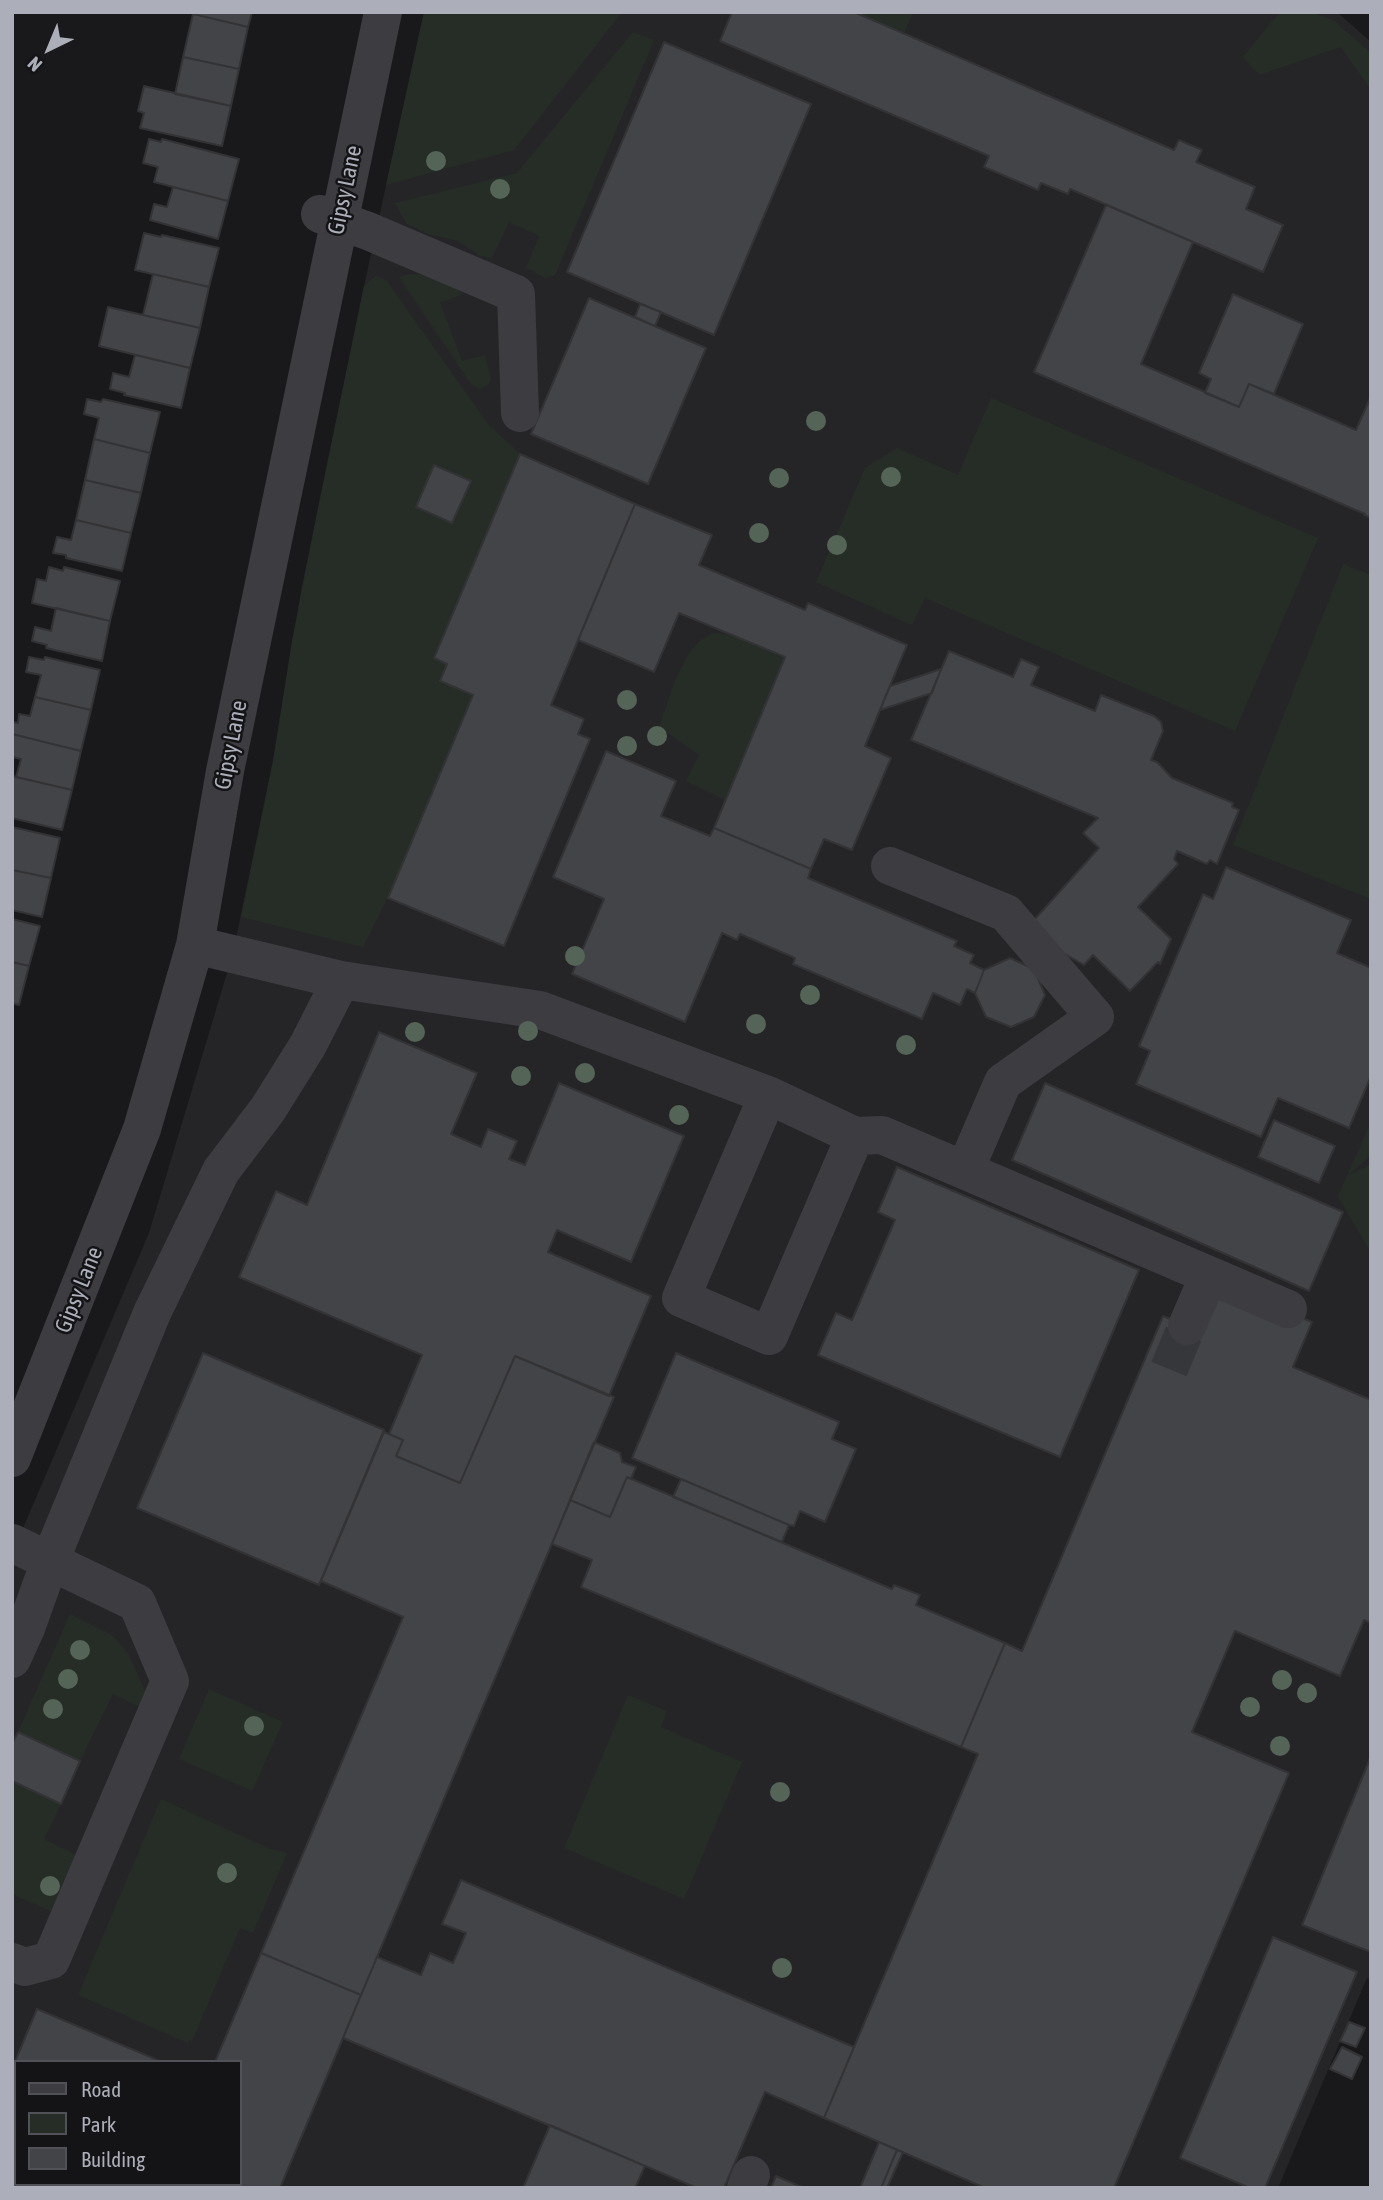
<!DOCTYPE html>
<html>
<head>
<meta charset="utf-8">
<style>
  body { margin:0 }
  #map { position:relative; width:1383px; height:2200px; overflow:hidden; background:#19191b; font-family:"Asap Condensed",sans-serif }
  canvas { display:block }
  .frame { position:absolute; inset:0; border:14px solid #acafb9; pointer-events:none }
  .legend { position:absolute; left:14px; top:2060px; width:228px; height:126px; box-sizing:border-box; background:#141416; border:2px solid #515257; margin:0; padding:9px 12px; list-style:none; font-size:21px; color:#acafb9 }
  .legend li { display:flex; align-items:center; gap:14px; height:35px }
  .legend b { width:35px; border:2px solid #515257 }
  .north { position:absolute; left:14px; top:14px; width:70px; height:70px; -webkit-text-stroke:5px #141416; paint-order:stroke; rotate:223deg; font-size:19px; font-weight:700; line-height:28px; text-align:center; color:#acafb9 }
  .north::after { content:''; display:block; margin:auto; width:24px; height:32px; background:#acafb9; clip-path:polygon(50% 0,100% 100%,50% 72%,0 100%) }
</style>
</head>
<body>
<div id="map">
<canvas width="1383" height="2200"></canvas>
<div class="frame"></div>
<ul class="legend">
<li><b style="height:9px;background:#3c3c41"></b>Road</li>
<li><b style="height:19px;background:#252d26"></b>Park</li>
<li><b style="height:19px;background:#434447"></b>Building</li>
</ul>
<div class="north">N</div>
</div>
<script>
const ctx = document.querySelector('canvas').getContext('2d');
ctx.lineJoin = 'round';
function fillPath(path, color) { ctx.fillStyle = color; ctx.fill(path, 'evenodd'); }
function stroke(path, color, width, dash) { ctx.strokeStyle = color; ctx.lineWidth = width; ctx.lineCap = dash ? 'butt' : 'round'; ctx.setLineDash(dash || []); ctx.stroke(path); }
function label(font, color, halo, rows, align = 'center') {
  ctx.font = font + ' "Asap Condensed",sans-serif'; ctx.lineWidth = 5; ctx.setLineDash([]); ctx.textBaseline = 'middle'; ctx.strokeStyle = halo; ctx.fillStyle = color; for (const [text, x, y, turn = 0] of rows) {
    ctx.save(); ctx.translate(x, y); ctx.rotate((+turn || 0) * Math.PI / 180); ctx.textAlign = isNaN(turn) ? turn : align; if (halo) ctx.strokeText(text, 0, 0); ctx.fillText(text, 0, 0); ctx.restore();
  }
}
fillPath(new Path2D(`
  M 424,12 L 1337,12 L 1371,42 L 1371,1979 L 1367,1978 L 1278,2188 L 12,2188 L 12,1554 L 149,1233 L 233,953 L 273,761 L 301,591 L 364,286 ZM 16,2062 L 240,2062 L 240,2184 L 16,2184 Z`), '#252528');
fillPath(new Path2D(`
  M 424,12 L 622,12 L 514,150 L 386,185 Z
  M 854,12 L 913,12 L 904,34 Z
  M 1280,12 L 1311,12 L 1333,20 L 1371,53 L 1371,90 L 1341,47 L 1259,75 L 1243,57 Z
  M 633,32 L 654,40 L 555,275 L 545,278 L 526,268 L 539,236 L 509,222 L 492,258 L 480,256 L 458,241 L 428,234 L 407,224 L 395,203 L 517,173 Z
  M 411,274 C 431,274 448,282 464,294 L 440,303 L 462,361 L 485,355 L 491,379 L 488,385 L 480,389 L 471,384 L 399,277 Z
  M 376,276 L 386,280 L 488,424 L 520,454 L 435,658 L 447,664 L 440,681 L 473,695 L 388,897 L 363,947 L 241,917 L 273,761 L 292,641 L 318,508 L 364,286 Z
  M 991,398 L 1318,538 L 1235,731 L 925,598 L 912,625 L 816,582 L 865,468 L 897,448 L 958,475 Z
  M 1343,564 L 1371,575 L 1371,899 L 1233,845 Z
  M 714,633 L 732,635 L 785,657 L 725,800 L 686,781 L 699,755 L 659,727 C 670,698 682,643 714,633 Z
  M 1371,1122 L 1371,1155 L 1349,1175 L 1371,1164 L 1371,1253 L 1338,1196 Z
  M 70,1614 L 112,1635 L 128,1653 L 156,1715 L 113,1694 L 80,1761 L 18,1732 Z
  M 209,1689 L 283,1722 L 252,1791 L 179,1759 Z
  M 628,1695 L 667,1711 L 661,1727 L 742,1762 L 684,1899 L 564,1848 Z
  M 12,1781 L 61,1804 L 44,1839 L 93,1863 L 69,1919 L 12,1894 Z
  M 161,1799 L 268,1848 L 287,1853 L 253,1933 L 240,1928 L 192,2041 L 190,2040 L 188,2043 L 78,1995 Z`), '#252d26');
const building = new Path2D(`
  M 193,12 L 252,12 L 248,27 L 193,14 Z
  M 732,12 L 854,12 L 1174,150 L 1179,140 L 1202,150 L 1196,162 L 1255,187 L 1246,209 L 1283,225 L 1263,272 L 1070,189 L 1068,194 L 1041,183 L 1038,190 L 984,167 L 989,156 L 720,41 Z
  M 193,14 L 248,27 L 239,69 L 183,57 Z
  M 664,42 L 811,104 L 714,335 L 567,272 Z
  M 183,57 L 239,69 L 231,106 L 175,94 Z
  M 144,86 L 231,106 L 222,146 L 140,128 L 144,113 L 138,111 Z
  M 149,139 L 161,142 L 162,139 L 239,159 L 228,201 L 154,182 L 158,167 L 143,163 Z
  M 173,187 L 228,201 L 218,239 L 150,220 L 154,204 L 167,207 Z
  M 1106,205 L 1193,242 L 1141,364 L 1239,407 L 1249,384 L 1356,430 L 1371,396 L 1371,518 L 1364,515 L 1365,514 L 1034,372 Z
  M 144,233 L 161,237 L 162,235 L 219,248 L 209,287 L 135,270 Z
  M 153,274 L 209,287 L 200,328 L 143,315 Z
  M 1233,294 L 1303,324 L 1274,394 L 1249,384 L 1239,407 L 1205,393 L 1211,379 L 1199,373 Z
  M 589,298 L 706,348 L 648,484 L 531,434 Z
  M 640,304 L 661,312 L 655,326 L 635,317 Z
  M 108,307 L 200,328 L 190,368 L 99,346 Z
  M 135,355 L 190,368 L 181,408 L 124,395 L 125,393 L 110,389 L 113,373 L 129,377 Z
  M 87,399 L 101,402 L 103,399 L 160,412 L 150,453 L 94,439 L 99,418 L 84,414 Z
  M 94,439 L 150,453 L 141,493 L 85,480 Z
  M 520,454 L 635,504 L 551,705 L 584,719 L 578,734 L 590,739 L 504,946 L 388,898 L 473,695 L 440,681 L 447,664 L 434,658 Z
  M 434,465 L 471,481 L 452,523 L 416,507 Z
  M 85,480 L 141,493 L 131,533 L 76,520 Z
  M 635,504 L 712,535 L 699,565 L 805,610 L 808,603 L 907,645 L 865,746 L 891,758 L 852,850 L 824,839 L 811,869 L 714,828 L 785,657 L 679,613 L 654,672 L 578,640 Z
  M 76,520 L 131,533 L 122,571 L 66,558 L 66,555 L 53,553 L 57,537 L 71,540 Z
  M 49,567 L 63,571 L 64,567 L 120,581 L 110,621 L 32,603 L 37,579 L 46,581 Z
  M 56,608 L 110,621 L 102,661 L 46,648 L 47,645 L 32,641 L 35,627 L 51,631 Z
  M 949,651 L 1013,677 L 1021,659 L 1039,667 L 1031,685 L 1095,711 L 1101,695 L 1154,716 L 1161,722 L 1163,731 L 1151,760 L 1157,762 L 1172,778 L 1233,803 L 1232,807 L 1239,810 L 1217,864 L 1210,860 L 1207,864 L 1177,851 L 1174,859 L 1178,864 L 1138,907 L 1171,939 L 1160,964 L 1158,962 L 1130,991 L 1093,955 L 1084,965 L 1063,953 L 1034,920 L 1099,848 L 1083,833 L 1098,818 L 911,740 Z
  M 29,657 L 44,660 L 45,657 L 100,670 L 91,710 L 35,697 L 41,675 L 26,672 Z
  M 941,669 L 932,693 L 880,710 L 890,686 Z
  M 35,697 L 91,710 L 81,751 L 12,734 L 12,722 L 18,723 L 19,714 L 30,716 Z
  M 12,734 L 81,751 L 72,790 L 16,777 L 21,759 L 12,757 Z
  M 606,751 L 676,781 L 661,816 L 710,836 L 714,828 L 811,869 L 808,878 L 957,941 L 954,946 L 974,955 L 970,963 L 984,970 L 975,993 L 967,989 L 960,1005 L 933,993 L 922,1019 L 793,964 L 795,958 L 740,934 L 737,940 L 722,933 L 685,1022 L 572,974 L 604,899 L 553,877 Z
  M 12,776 L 72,790 L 62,830 L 12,818 Z
  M 12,827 L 60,838 L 51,878 L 12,870 Z
  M 1226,867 L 1351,920 L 1337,953 L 1371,968 L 1371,1076 L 1349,1128 L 1278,1098 L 1261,1137 L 1136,1084 L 1150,1051 L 1139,1046 L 1203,894 L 1213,899 Z
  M 12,870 L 51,878 L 42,917 L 12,910 Z
  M 12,919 L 40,926 L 29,966 L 12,962 Z
  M 1010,958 L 1034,969 L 1045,995 L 1034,1017 L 1011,1027 L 986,1017 L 975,993 L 984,970 Z
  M 12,962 L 29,966 L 19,1005 L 12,1003 Z
  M 379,1032 L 477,1073 L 451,1134 L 481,1147 L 488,1129 L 517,1141 L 509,1159 L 525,1165 L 559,1083 L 684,1136 L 631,1262 L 557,1230 L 548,1252 L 651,1296 L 609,1396 L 515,1356 L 460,1483 L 396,1456 L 403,1440 L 389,1434 L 422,1355 L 239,1277 L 276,1191 L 307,1205 Z
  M 1045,1083 L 1343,1212 L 1309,1291 L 1012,1160 Z
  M 1274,1120 L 1335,1146 L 1319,1183 L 1258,1157 Z
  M 897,1167 L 1139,1270 L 1060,1457 L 818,1355 L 836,1313 L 852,1320 L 895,1220 L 878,1212 Z
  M 1217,1283 L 1312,1322 L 1293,1367 L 1371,1400 L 1371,1623 L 1364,1620 L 1340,1676 L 1235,1631 L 1192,1732 L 1289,1773 L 1114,2188 L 985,2188 L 824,2118 L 978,1754 L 961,1747 L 1005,1643 L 1022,1651 L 1163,1316 L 1187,1326 Z
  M 203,1353 L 384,1430 L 319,1585 L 137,1508 Z
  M 676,1353 L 839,1422 L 832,1439 L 856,1449 L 825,1522 L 800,1511 L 794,1526 L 789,1525 L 632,1458 Z
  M 515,1356 L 614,1397 L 361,1995 L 261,1953 L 403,1617 L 321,1581 L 384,1432 L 403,1440 L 396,1456 L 460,1483 Z
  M 594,1442 L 620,1453 L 622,1462 L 636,1467 L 631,1479 L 627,1477 L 610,1517 L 570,1500 Z
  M 627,1477 L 892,1589 L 894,1585 L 920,1595 L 916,1605 L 1005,1643 L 961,1747 L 581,1587 L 592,1560 L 552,1544 L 570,1500 L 610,1517 Z
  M 681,1479 L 789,1525 L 782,1542 L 673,1497 Z
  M 18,1732 L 80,1761 L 61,1804 L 12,1781 L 12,1744 Z
  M 1371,1756 L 1371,1952 L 1302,1925 Z
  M 461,1880 L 854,2047 L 824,2118 L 765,2092 L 724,2188 L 697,2188 L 343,2038 L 377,1957 L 421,1975 L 430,1953 L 453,1963 L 466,1933 L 442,1924 Z
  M 1273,1937 L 1357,1972 L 1265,2188 L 1250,2188 L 1180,2158 Z
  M 261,1953 L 361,1995 L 280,2188 L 18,2188 L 12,2185 L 12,2069 L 37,2009 L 162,2062 L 16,2062 L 16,2184 L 240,2184 L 240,2062 L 215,2062 Z
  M 1349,2022 L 1365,2028 L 1356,2047 L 1340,2041 Z
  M 1342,2047 L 1362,2057 L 1352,2079 L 1330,2069 Z
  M 550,2125 L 645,2166 L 635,2188 L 523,2188 Z
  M 879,2142 L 897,2150 L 881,2188 L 860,2188 Z
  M 897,2150 L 903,2152 L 887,2188 L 881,2188 Z
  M 776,2176 L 804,2188 L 771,2188 Z`);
fillPath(building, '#434447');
stroke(building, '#333336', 2);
stroke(new Path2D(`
  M 1169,1369 L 1187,1326`), '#36373b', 38, [38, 19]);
stroke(new Path2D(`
  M 320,214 L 368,231 L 516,294 L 520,413
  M 890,866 L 1006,913 L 1095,1017 L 1003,1082 L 965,1170
  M 195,945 L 341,980 L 540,1010 L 768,1095 L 855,1136 L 882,1135 L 1288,1309
  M 768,1095 L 681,1298 L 769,1336 L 855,1136
  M 1187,1326 L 1209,1275
  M 12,1458 L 142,1129 L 195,945 L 225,771 L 383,12
  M 12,1543 L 137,1603 L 170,1681 L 51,1960 L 25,1967 L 12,1962
  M 12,1659 L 26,1628 L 50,1561 L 152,1313 L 186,1243 L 221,1171 L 268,1109 L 308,1045 L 341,980
  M 746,2188 L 751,2175`), '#3c3c41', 38);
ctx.fillStyle = '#546558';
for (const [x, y] of [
  [436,161],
  [500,189],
  [816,421],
  [891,477],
  [779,478],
  [759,533],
  [837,545],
  [627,700],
  [657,736],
  [627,746],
  [575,956],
  [810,995],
  [756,1024],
  [528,1031],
  [415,1032],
  [906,1045],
  [585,1073],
  [521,1076],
  [679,1115],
  [80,1650],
  [68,1679],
  [1282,1680],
  [1307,1693],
  [1250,1707],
  [53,1709],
  [254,1726],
  [1280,1746],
  [780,1792],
  [227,1873],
  [50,1886],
  [782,1968]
]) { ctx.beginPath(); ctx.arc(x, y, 10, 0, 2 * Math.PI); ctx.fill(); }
label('23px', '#acafb9', '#141416', [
  ["Gipsy Lane",345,190,-78],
  ["Gipsy Lane",231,745,-79],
  ["Gipsy Lane",79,1290,-68]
]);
</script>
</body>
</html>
